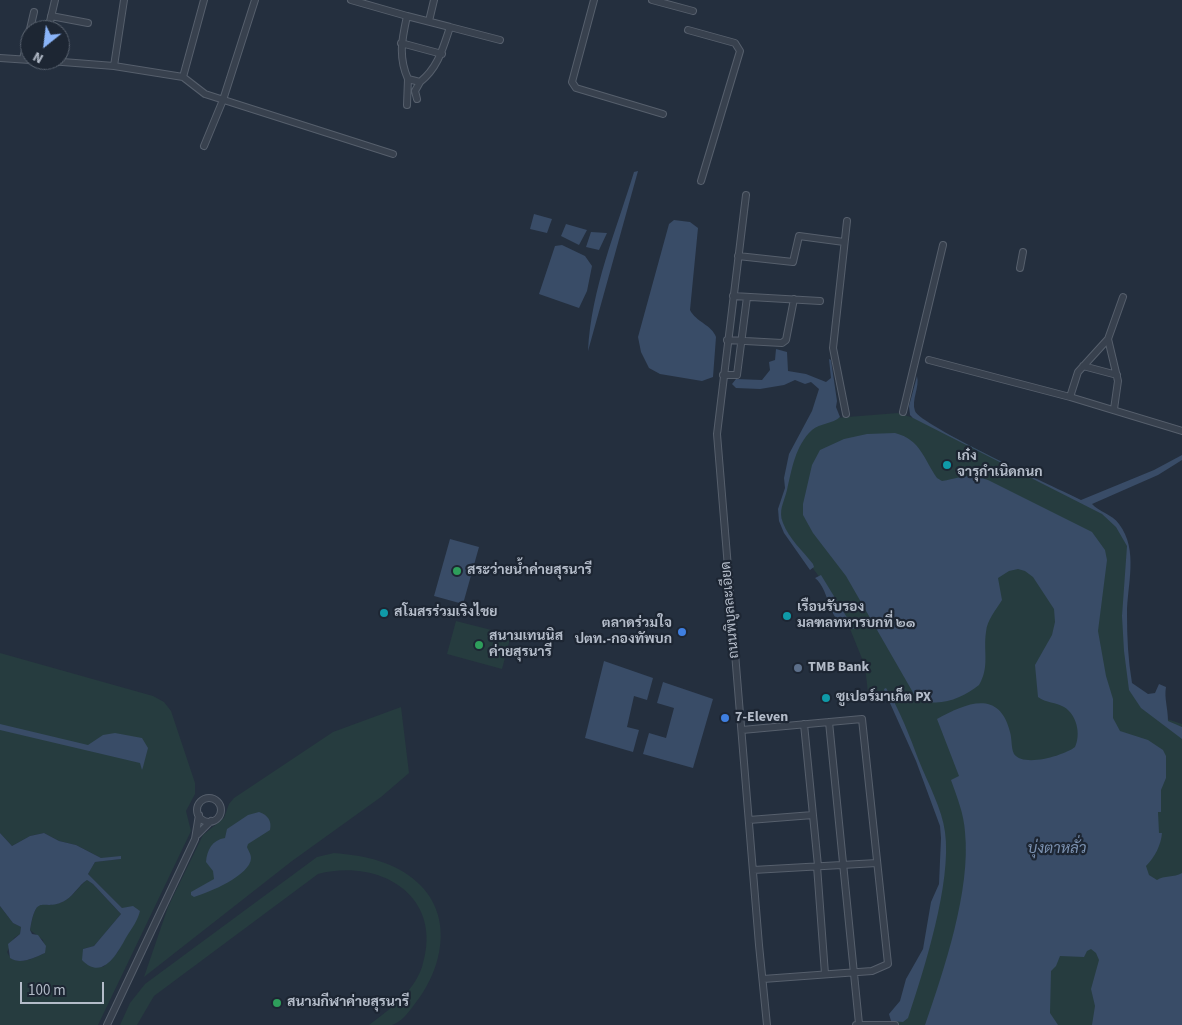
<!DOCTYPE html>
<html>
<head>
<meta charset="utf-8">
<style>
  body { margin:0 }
  #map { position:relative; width:1182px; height:1025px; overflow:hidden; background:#242f3e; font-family:"Source Sans 3",sans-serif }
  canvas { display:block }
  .north { position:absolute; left:20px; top:20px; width:50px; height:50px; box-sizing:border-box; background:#1d2633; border:1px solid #59626f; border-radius:50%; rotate:209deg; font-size:14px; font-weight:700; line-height:20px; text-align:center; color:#b4bcc9 }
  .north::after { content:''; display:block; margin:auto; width:18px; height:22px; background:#8ab4f8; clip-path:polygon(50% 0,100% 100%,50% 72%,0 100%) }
  .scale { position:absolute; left:20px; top:982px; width:84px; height:22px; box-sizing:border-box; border:2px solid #b4bcc9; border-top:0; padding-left:6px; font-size:15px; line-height:18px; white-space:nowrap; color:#b4bcc9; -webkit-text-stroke:4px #1d2633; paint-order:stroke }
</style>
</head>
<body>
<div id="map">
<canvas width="1182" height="1025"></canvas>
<div class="north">N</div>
<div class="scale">100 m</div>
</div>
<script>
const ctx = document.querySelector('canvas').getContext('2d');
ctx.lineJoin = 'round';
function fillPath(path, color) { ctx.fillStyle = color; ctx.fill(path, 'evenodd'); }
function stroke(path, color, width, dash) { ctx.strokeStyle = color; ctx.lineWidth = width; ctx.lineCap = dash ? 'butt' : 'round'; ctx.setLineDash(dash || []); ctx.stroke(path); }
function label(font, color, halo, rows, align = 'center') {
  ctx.font = font + ' "Source Sans 3",Sarabun,sans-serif'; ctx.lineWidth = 4.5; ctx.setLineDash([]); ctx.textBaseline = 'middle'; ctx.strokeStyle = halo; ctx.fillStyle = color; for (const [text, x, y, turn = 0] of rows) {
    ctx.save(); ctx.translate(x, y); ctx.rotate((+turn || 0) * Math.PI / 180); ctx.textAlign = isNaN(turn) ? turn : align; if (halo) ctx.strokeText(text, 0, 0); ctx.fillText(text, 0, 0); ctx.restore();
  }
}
fillPath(new Path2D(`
  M 898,413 L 920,420 L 1100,512 L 1122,529 L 1128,546 L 1129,561 L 1124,608 L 1129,682 L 1155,715 L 1182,724 L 1182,1025 L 893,1025 L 894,1020 L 905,1018 L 941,884 L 943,832 L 924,779 L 890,699 L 869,702 L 865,666 L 848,624 L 820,578 L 782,526 L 780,505 L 786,488 L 791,458 L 813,426 L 835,418 Z
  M 456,621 L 511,635 L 502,669 L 447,654 Z
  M 0,653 L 153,696 L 164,702 L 171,711 L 195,783 L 195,794 L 186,811 L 191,831 L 98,1025 L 0,1025 L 0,906 L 13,923 L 21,927 L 20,934 L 14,938 L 7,952 C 14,968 32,959 45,953 L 43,940 L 30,930 C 38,887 42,914 66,900 C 75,894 79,886 87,880 L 93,884 L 121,914 L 94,946 L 83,949 L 103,967 L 117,953 L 140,911 L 122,908 L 88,874 L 95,862 L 120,859 L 101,858 L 76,845 L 59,841 L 44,833 L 30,836 L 12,846 L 0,833 Z
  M 401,707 L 409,773 L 381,797 L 292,861 L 144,977 L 168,907 L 203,835 L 224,818 L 229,804 L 234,798 L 333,732 Z
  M 334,853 C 366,856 394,861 418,883 C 455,917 442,971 414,1005 C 409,1012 400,1023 392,1025 C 385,1025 376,1025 369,1025 C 390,1009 413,993 422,967 C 445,896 380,858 318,874 L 154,996 L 137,1025 L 120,1025 L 130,1003 L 145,984 L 317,857 Z`), '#263c3f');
fillPath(new Path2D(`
  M 638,171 L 588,351 C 591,289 616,231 634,172 Z
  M 534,214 L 552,219 L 547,233 L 530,229 Z
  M 674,220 L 690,222 L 698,228 L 690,310 C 696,322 712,325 716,337 L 713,377 L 702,381 L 660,374 L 649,368 L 641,352 L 638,337 L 669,224 Z
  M 566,224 L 587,230 L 579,245 L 561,236 Z
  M 591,232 L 607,233 L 599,250 L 586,247 Z
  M 562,245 L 585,256 L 592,266 L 587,291 L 579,308 L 539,294 L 555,246 Z
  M 776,349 L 787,352 L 788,371 L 806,374 L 826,382 L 831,378 L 829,359 L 831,360 L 837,401 L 836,407 L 840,417 C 833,424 820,423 812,430 C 795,446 792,469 787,490 C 784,503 778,510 783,523 C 789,539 803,551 813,564 L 814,567 L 810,570 L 784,533 L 779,521 L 778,509 L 785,488 L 784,478 L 789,454 L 812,411 L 819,389 L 811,382 L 805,384 L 795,380 L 784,385 L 760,389 L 736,388 L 732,384 L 736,379 L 762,380 L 770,370 L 769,362 L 775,360 Z
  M 917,376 C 920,387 911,400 915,411 C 920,425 1059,489 1081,500 L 1154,470 L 1182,455 L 1182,460 L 1158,475 L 1092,504 C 1099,512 1112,514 1119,524 C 1139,550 1127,585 1127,614 C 1127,637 1128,660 1132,683 L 1148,694 L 1155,693 L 1159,684 L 1166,687 C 1164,698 1168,708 1168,721 L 1182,727 L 1182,739 L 1141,708 L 1129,690 L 1124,651 L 1122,616 L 1127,546 L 1116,527 L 1102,514 L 913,418 L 910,415 L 909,406 Z
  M 895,433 C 921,440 923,458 937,478 L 942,481 C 964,477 965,473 988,480 L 1092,532 L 1105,550 L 1107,560 L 1098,631 L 1106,676 L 1113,699 L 1113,718 L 1120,731 L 1148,740 L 1163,750 L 1166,756 L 1166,778 L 1161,790 L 1161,812 L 1158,812 L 1159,833 L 1162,833 C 1161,845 1155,857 1146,866 L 1149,875 L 1157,880 C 1164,875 1174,878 1182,873 L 1182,1025 L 1092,1025 L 1095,1006 L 1091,989 L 1099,960 L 1096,953 L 1091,949 L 1087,951 L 1084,957 L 1060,956 L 1056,966 L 1051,971 L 1050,1013 L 1058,1025 L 925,1025 C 944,970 971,890 965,832 C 964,814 957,797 951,780 L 959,776 L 937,719 C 965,704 999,688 1010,732 C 1012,738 1011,748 1014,754 C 1024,768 1065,755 1075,747 C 1081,734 1077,715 1064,707 C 1056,702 1046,703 1038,697 L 1035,665 L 1052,635 L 1055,622 L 1054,609 L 1033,577 L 1025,571 L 1018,569 L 1009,571 L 998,578 L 1002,600 C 996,610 987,620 986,632 C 983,651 990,667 979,685 C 961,699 935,710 915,696 L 846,576 L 813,533 L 803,515 L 803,504 L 812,465 L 820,450 L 844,439 L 867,434 Z
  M 450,539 L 479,547 L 463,604 L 434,596 Z
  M 821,575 L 854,629 C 828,629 831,590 815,578 Z
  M 604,661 L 653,678 L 647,700 L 634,696 L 627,727 L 639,730 L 633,752 L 585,738 Z
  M 663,682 L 713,699 L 693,768 L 643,754 L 649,733 L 666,738 L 674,708 L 657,703 Z
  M 886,688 C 900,710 910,737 919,761 C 928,783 942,809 945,832 C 952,882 924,970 908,1018 L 903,1022 L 891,1021 L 889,1014 L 900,1001 L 906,979 L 923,949 L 931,902 L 939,884 L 941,838 L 940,826 L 916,761 L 885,692 L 884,689 Z
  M 0,724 L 88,745 L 103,735 L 115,733 L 142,738 L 148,748 L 143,767 L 142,770 L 140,763 L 0,730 Z
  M 259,812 C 268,815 272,821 270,830 L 248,844 L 247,847 C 248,850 251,854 251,858 C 251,875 208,893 194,897 L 191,895 L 191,892 L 214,879 L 213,871 L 206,862 C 207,850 212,840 225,838 L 227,829 L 248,815 Z
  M 0,833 L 12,846 L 30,836 L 44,833 L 59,841 L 76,845 L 101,858 L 121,856 L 121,859 L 95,862 L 88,874 L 122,908 L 133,906 L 140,911 C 138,920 132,928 127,936 C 118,952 103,982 82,960 L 83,949 L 94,946 L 121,914 L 93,884 L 87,880 C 78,886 75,894 66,900 C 43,914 37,889 30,930 L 32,934 L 38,935 L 46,946 L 45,953 C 34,958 20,965 10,958 L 8,944 L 20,934 L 21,927 L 13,923 L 0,906 Z`), '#394c67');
const minor = new Path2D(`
  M 351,0 L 407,16 C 402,39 398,57 408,79 L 420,82 C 438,68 443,48 450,27 L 407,16
  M 594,0 L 572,82 L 576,88 L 663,114
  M 652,0 L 693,11
  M 51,16 L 88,23
  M 429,21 L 434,0
  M 450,27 L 500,40
  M 48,30 L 55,0
  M 688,30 L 735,43 L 740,51 L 701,181
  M 401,43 L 442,54
  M 0,58 L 30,60
  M 23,59 L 34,12
  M 37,60 L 114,66 L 183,77 L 205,94 L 393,154
  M 114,66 L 124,0
  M 183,77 L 204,0
  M 417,99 L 415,91 L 420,82
  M 407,105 L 408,79
  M 204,146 L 223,100 L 255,0
  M 746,195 L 717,434 L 759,945 L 767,1025
  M 738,256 L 793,262 L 799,236 L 844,242
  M 1020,268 L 1023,252
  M 733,296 L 820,301
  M 727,340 L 782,343 L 786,340 L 794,299
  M 929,360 L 1070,397 L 1182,431
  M 1083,366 L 1117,375
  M 723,375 L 737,375 L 747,297
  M 1070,397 L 1078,372 L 1108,339
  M 1114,409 L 1118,381 L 1108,339 L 1123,297
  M 903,412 L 943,245
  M 846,414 L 833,348 L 847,221
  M 829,722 L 859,1024
  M 804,724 L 818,866
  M 742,730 L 862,719 L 888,964 L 872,971 L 763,979
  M197 810a12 12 0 1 1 24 0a12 12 0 1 1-24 0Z
  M 749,820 L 813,815
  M 197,835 L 211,821
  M 817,866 L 825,974
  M 753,870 L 877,863
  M 107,1025 L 195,839 L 199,815
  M 856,1025 L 895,1025`);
stroke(minor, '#565f6c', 8);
stroke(minor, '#38414e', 6);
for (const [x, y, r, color] of [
  [947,465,5,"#0f9aa8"],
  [457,571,5,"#2e9e5b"],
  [384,613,5,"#0f9aa8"],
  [787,616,5,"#0f9aa8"],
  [682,632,5,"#3f7fe0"],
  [479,645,5,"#2e9e5b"],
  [798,668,5,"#5c6f8a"],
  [826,698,5,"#0f9aa8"],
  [725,718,5,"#3f7fe0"],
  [277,1003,5,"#2e9e5b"]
]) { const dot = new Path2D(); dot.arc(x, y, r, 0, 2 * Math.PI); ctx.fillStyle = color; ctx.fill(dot); stroke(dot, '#1d2633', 2); }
label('bold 14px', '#b4bcc9', '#1d2633', [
  ["เก๋ง",957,457],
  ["จารุกำเนิดกนก",957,473],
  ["สระว่ายนํ้าค่ายสุรนารี",467,571],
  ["เรือนรับรอง",797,608],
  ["มลฑลทหารบกที่ ๒๑",797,624],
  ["สโมสรร่วมเริงไชย",394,613],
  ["ตลาดร่วมใจ",672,624,"right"],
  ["ปตท.-กองทัพบก",672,640,"right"],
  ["สนามเทนนิส",489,637],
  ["ค่ายสุรนารี",489,653],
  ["TMB Bank",808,668],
  ["ซูเปอร์มาเก็ต PX",836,698],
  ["7-Eleven",735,718],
  ["สนามกีฬาค่ายสุรนารี",287,1003]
], 'left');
label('14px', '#b4bcc9', '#1d2633', [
  ["ถนนพิบูลละเอียด",731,610,-95]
]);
label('italic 15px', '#7c92b1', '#1d2633', [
  ["บุ่งตาหลั่ว",1057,850]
]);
</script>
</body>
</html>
